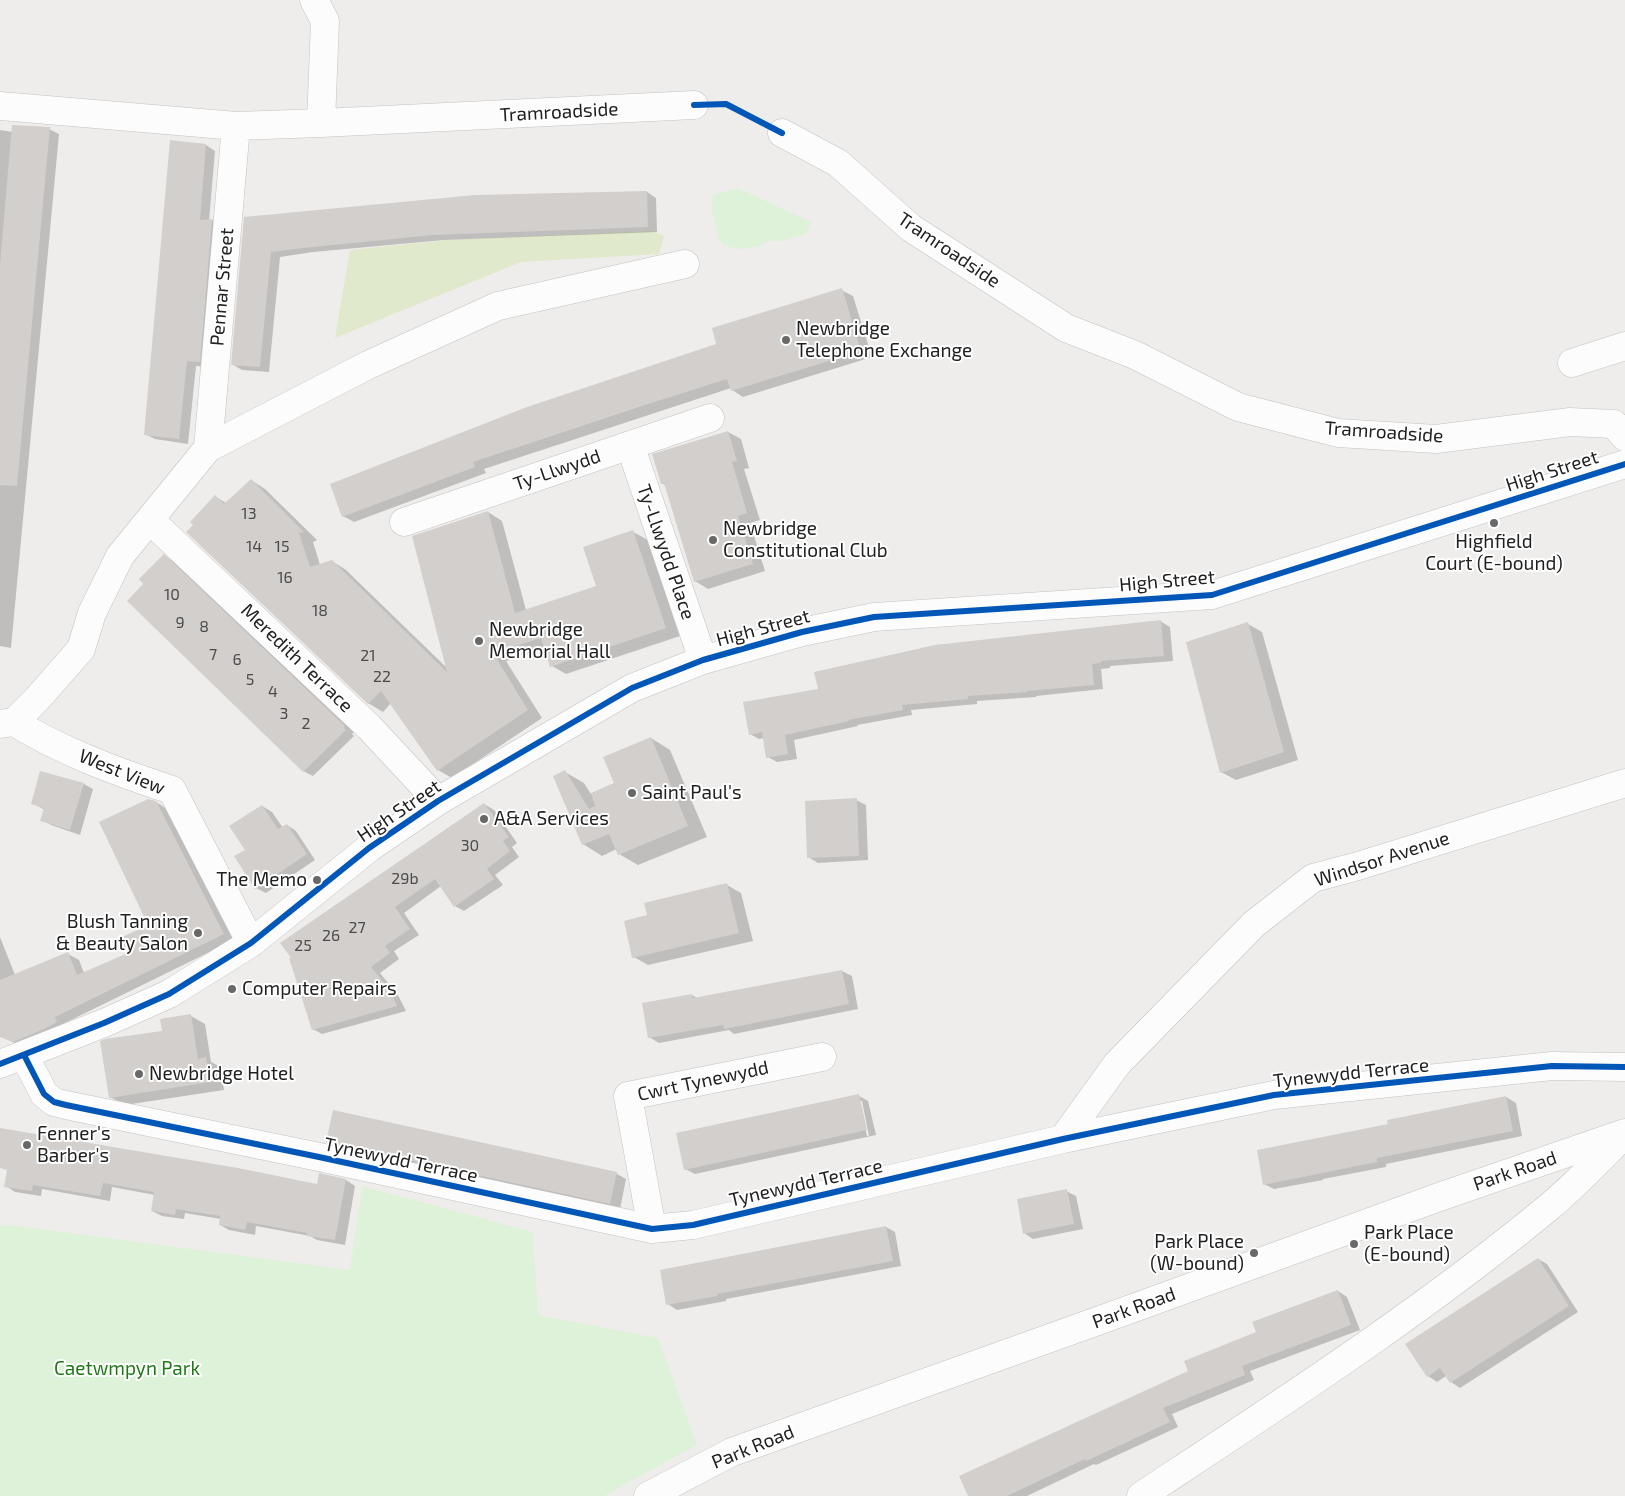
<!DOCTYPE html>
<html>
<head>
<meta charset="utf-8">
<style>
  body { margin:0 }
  canvas { display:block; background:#efedeb }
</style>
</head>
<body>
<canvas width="1625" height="1496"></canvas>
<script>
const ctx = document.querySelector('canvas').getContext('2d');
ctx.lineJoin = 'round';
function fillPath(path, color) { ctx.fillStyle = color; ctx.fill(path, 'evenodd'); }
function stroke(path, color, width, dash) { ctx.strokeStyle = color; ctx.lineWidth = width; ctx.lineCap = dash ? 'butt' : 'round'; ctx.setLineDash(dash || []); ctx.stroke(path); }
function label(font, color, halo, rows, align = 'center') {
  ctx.font = font + ' "Exo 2",sans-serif'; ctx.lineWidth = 4; ctx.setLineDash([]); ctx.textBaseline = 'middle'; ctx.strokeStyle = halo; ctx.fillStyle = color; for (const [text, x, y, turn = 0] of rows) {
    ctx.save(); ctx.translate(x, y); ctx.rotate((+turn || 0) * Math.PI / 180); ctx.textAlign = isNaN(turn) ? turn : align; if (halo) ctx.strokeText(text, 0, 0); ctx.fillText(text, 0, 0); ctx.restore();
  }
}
fillPath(new Path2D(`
  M 653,231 L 664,236 L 659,254 L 521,262 L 335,338 L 350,250 L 447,240 Z`), '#e1e9cc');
fillPath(new Path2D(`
  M 738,188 L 811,222 L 807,233 L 783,241 L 767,241 L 761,246 L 740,249 L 724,246 L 719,239 L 712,213 L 712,197 L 714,195 Z
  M 362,1186 L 533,1232 L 538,1315 L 658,1338 L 697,1445 L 604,1496 L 0,1496 L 0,1226 L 10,1225 L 350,1270 Z`), '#ddf2d9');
fillPath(new Path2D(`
  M 49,129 L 59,134 L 11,648 L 0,646 L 0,130 L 13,132 Z
  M 171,142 L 206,145 L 215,151 L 209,221 L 212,220 L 221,226 L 209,367 L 196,366 L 188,444 L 155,439 L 145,434 Z
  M 647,192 L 656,198 L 657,232 L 444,240 L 313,252 L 280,257 L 269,372 L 242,370 L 232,364 L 245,218 Z
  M 841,290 L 853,296 L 872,357 L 743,397 L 732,390 L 731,388 L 484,469 L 486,473 L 354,522 L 343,516 Z
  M 728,432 L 741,439 L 749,468 L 744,469 L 760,520 L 750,523 L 765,571 L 708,589 L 695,581 L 666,486 L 662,483 Z
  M 251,480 L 265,489 L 317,540 L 313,542 L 320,565 L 332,561 L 346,570 L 447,668 L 488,512 L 502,521 L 526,610 L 598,587 L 633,532 L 648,540 L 680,636 L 566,674 L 552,666 L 546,649 L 506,661 L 542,718 L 452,778 L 438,770 L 391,703 L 383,712 L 368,703 L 216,497 L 226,503 Z
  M 164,556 L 173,561 L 354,732 L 352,734 L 354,736 L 313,776 L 303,771 L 145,584 Z
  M 1160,621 L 1170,627 L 1173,661 L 1110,666 L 1110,668 L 1101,669 L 1103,689 L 1036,696 L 1036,697 L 977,701 L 977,704 L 911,710 L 912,715 L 857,725 L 858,726 L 794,740 L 797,759 L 777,762 L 768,757 L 764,738 L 759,739 L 750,734 L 819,690 Z
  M 1248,624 L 1262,632 L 1298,760 L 1236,780 L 1221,772 Z
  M 651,738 L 670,750 L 707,837 L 638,865 L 619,854 L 617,849 L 602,856 L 583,844 L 565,772 L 584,783 L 591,794 L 616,784 Z
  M 41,772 L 84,784 L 93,789 L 80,835 L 51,825 L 42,820 L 45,810 L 32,803 Z
  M 856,800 L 866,805 L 868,860 L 818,863 L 808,857 Z
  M 156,802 L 167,809 L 234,940 L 65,1023 L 25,1048 L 0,1036 L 0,937 L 15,975 L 68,954 L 79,960 L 84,973 L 130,954 L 149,925 Z
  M 484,804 L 494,810 L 517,843 L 512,847 L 519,857 L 495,875 L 503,885 L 464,911 L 455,906 L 441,886 L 404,913 L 419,935 L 394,951 L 399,959 L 380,973 L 399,997 L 406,1011 L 322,1034 L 313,1029 L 291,959 Z
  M 262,806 L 272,812 L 283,828 L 287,825 L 296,831 L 315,860 L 266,893 L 256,888 L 246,850 Z
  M 727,885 L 741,893 L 753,941 L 648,965 L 634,957 L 648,916 Z
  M 842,971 L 852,976 L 858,1009 L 734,1034 L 729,1030 L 659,1043 L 649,1037 L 692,995 L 698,999 Z
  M 191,1016 L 205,1024 L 211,1062 L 221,1067 L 224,1090 L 125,1105 L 110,1097 L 163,1032 Z
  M 859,1096 L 868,1101 L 876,1135 L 695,1174 L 685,1169 ZM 859,1101 L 862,1101 L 869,1136 L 867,1136 Z
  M 1506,1097 L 1516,1103 L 1522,1136 L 1386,1164 L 1386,1167 L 1323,1179 L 1323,1180 L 1274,1189 L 1264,1184 L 1389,1125 Z
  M 334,1112 L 617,1174 L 626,1179 L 620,1209 L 337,1147 L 327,1142 Z
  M 0,1129 L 318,1185 L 346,1180 L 355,1186 L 345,1245 L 317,1240 L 310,1236 L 256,1226 L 255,1235 L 229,1230 L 220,1225 L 221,1219 L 185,1213 L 184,1219 L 162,1216 L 152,1211 L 155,1195 L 112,1187 L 110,1201 L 42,1189 L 41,1196 L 15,1192 L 6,1186 L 9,1163 L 0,1167 Z
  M 1066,1191 L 1076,1196 L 1083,1229 L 1033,1239 L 1024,1233 Z
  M 886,1227 L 895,1232 L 901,1266 L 726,1299 L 726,1301 L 677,1310 L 668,1304 Z
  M 1538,1259 L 1547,1264 L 1578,1312 L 1460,1388 L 1451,1382 L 1446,1376 L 1437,1382 L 1428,1376 Z
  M 1338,1291 L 1347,1297 L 1360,1330 L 1250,1371 L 1254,1380 L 1172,1414 L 1178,1427 L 1096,1465 L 1094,1464 L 1027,1496 L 969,1496 L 1257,1333 Z`), '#0003');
fillPath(new Path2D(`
  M 12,125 L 50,127 L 17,486 L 0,485 L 0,264 Z
  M 170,140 L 206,144 L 200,220 L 212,219 L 200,362 L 187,361 L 179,439 L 144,435 Z
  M 647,191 L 648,227 L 433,235 L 303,248 L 271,252 L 260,367 L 231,365 L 244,217 L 475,195 Z
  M 842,288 L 861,351 L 731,391 L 727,379 L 645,405 L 473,462 L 475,467 L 342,517 L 330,484 L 527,407 L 716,344 L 712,328 Z
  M 728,431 L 737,461 L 732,462 L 747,513 L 738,516 L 753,564 L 694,582 L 664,483 L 661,484 L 652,454 Z
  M 251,479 L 304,532 L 299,533 L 310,567 L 332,560 L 447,672 L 412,536 L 488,511 L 515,613 L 596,586 L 583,547 L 633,530 L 666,628 L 550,667 L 541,638 L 493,653 L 528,710 L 437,771 L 381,691 L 368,704 L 186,532 L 193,525 L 190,522 L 215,495 L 224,504 Z
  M 164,554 L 345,726 L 344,728 L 346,730 L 303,772 L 127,601 L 143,584 L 139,579 Z
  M 1161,620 L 1164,656 L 1101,661 L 1101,663 L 1092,664 L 1094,685 L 1027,691 L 1027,692 L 968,696 L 968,699 L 902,705 L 903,710 L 848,720 L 849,721 L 785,735 L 788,754 L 766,758 L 762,732 L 749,735 L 743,702 L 818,689 L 814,672 L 935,645 Z
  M 1248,622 L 1284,752 L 1220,773 L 1186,642 Z
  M 651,737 L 688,826 L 618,855 L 609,834 L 582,845 L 553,776 L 565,770 L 589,809 L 595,806 L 591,793 L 614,783 L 603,757 Z
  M 40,771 L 84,783 L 70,830 L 40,821 L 44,808 L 31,804 Z
  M 857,798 L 859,856 L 807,858 L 805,801 Z
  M 148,799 L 156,801 L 224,934 L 55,1017 L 57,1022 L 42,1030 L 13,1042 L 0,1037 L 0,980 L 68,952 L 77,975 L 128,953 L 120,938 L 148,925 L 99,822 Z
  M 484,803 L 509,837 L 503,841 L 510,851 L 487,869 L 494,879 L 454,907 L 435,879 L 395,907 L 410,929 L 385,946 L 390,953 L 371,967 L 390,990 L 397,1006 L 312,1030 L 289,958 L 291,958 L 280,943 Z
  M 262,805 L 278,829 L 287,824 L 307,854 L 255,889 L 234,856 L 245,850 L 229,826 Z
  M 727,883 L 739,933 L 632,958 L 624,921 L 647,915 L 644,903 Z
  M 842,970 L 849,1004 L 724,1029 L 723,1025 L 648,1038 L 642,1003 L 692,994 L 693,998 Z
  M 191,1014 L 198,1059 L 206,1057 L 210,1082 L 109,1098 L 100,1041 L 105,1039 L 162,1031 L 160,1019 Z
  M 859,1094 L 867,1130 L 684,1170 L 676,1133 Z
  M 1506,1096 L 1513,1131 L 1377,1158 L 1377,1162 L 1263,1185 L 1257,1150 L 1388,1124 L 1387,1120 Z
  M 333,1110 L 617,1172 L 610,1204 L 326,1142 Z
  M 0,1128 L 238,1168 L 317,1184 L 319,1173 L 346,1179 L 335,1240 L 306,1236 L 307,1233 L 247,1222 L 245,1230 L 219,1225 L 220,1216 L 176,1209 L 175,1215 L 151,1211 L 154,1192 L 103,1183 L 100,1196 L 33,1185 L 32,1191 L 4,1187 L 7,1170 L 0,1168 Z
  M 1067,1189 L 1074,1224 L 1023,1234 L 1017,1199 Z
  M 886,1226 L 893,1261 L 717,1294 L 718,1296 L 666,1305 L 660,1270 Z
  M 1538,1258 L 1569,1306 L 1450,1383 L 1440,1368 L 1427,1377 L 1405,1344 Z
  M 1338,1290 L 1351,1325 L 1242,1366 L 1245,1375 L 1163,1408 L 1170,1422 L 1086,1461 L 1085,1459 L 1007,1496 L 968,1496 L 959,1476 L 1188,1371 L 1184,1361 L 1256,1332 L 1252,1322 Z`), '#d2cfcd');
const minor = new Path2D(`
  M 314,0 L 325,21 L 321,123
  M 0,106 L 236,126 L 321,123 L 694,105
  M 782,133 L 838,163 L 911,228 L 1066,328 L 1135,355 L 1238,407 L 1338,433 L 1436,439 L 1570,422 L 1614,424 L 1625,437
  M 1572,363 L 1625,346
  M 630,445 L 703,660
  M 208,448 L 236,126
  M 150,520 L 369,727 L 438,801
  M 404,522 L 710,418
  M 14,722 L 38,698 L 81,649 L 92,613 L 120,556 L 208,448 L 368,365 L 498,306 L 685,264
  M 0,724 L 14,722 C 63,752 117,772 172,790 L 251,943
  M 24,1055 L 44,1094 L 54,1102 L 66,1105 L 319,1157 L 652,1229 L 693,1225 L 1063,1139 L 1274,1095 L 1552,1066 L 1625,1067
  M 0,1064 L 104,1023 L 169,994 L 251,943 L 369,848 L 438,801 L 632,688 L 703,660 L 802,632 L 874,617 L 1212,595 L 1625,464
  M 1063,1139 L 1117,1064 L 1254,924 L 1313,878 L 1358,866 L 1625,783
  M 652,1229 L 628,1096 L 822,1057
  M 648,1496 L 732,1452 L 1106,1318 L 1442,1196 L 1625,1133
  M 1141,1496 C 1280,1404 1421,1313 1549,1207 C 1574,1186 1597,1162 1620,1139`);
stroke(minor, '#c2c2c1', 29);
stroke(minor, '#fdfcfc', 28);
stroke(new Path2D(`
  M 694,105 L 726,104 L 782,133
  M 24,1055 L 44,1094 L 54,1102 L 66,1105 L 319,1157 L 652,1229 L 693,1225 L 1063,1139 L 1274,1095 L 1552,1066 L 1625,1067
  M 0,1064 L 104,1023 L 169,994 L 251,943 L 369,848 L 438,801 L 632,688 L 703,660 L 802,632 L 874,617 L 1212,595 L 1625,464`), '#0057b8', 6);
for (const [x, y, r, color] of [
  [786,340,5,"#696868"],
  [1494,523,5,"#696868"],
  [713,540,5,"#696868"],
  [479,641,5,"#696868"],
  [632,793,5,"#696868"],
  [484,819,5,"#696868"],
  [317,880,5,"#696868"],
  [198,933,5,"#696868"],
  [232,989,5,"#696868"],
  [139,1074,5,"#696868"],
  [27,1145,5,"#696868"],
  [1354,1244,5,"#696868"],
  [1254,1253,5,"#696868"]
]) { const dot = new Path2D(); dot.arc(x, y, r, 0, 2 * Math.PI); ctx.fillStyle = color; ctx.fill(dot); stroke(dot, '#fff', 2); }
label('16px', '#4d4c4c', null, [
  ["13",249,514],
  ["14",254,547],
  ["15",282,547],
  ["16",285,578],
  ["10",172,595],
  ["18",320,611],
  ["9",180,623],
  ["8",204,627],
  ["7",213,655],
  ["21",368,656],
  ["6",237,660],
  ["22",382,677],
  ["5",250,680],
  ["4",273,692],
  ["3",284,714],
  ["2",306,724],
  ["30",470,846],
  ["29b",405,879],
  ["27",357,928],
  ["26",331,936],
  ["25",303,946]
]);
label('19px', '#212121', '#fff', [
  ["Tramroadside",559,112,-3],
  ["Tramroadside",949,250,34],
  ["Pennar Street",222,287,-85],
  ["Tramroadside",1384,432,4],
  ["Ty-Llwydd",557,470,-19],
  ["High Street",1552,471,-18],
  ["Ty-Llwydd Place",666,552,71],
  ["High Street",1167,581,-5],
  ["High Street",763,628,-15],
  ["Meredith Terrace",297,658,44],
  ["West View",122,772,22],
  ["High Street",399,811,-34],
  ["Windsor Avenue",1382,859,-18],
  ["Tynewydd Terrace",1351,1073,-6],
  ["Cwrt Tynewydd",703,1081,-12],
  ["Tynewydd Terrace",401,1160,12],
  ["Park Road",1515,1171,-19],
  ["Tynewydd Terrace",806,1183,-13],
  ["Park Road",1134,1308,-20],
  ["Park Road",753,1447,-22]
]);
label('19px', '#212121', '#fff', [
  ["Newbridge",796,329],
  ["Telephone Exchange",796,351],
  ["Newbridge",723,529],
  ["Constitutional Club",723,551],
  ["Highfield",1494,542,"center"],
  ["Court (E-bound)",1494,564,"center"],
  ["Newbridge",489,630],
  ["Memorial Hall",489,652],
  ["Saint Paul's",642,793],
  ["A&A Services",494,819],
  ["The Memo",307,880,"right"],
  ["Blush Tanning",188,922,"right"],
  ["& Beauty Salon",188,944,"right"],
  ["Computer Repairs",242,989],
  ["Newbridge Hotel",149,1074],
  ["Fenner's",37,1134],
  ["Barber's",37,1156],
  ["Park Place",1364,1233],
  ["(E-bound)",1364,1255],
  ["Park Place",1244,1242,"right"],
  ["(W-bound)",1244,1264,"right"]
], 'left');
label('19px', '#1e7915', '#fff', [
  ["Caetwmpyn Park",127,1369]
]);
</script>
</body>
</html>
